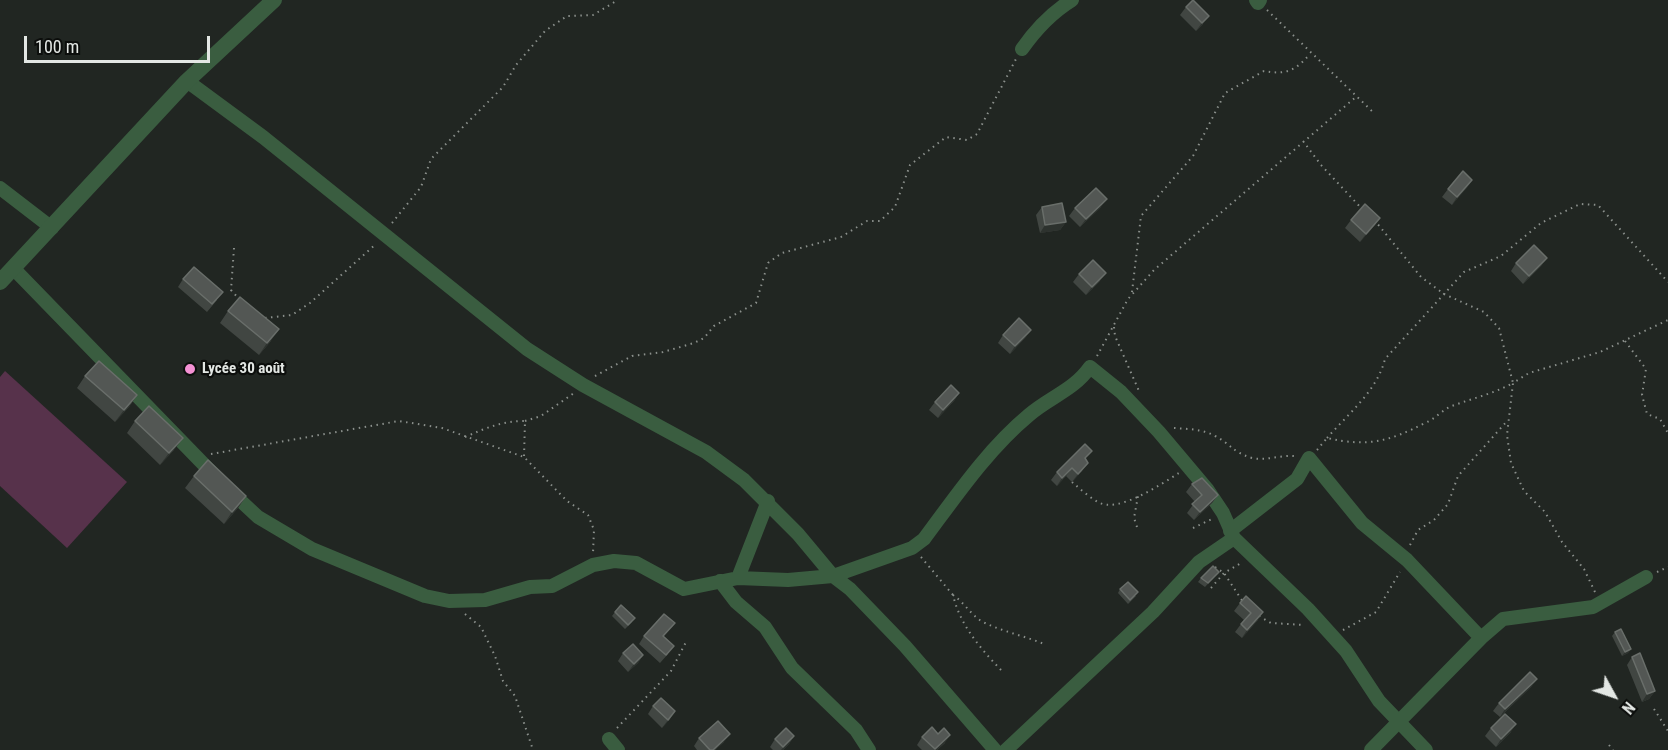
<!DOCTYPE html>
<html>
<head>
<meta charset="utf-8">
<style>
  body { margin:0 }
  #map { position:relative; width:1668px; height:750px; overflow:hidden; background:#212622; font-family:"Roboto Condensed",sans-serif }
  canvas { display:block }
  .north { position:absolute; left:1584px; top:666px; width:60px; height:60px; -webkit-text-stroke:4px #0c0e0c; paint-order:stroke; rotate:130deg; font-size:16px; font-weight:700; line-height:24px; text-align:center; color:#e3e7e4 }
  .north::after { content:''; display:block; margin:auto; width:21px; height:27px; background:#e3e7e4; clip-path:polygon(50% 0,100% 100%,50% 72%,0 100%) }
  .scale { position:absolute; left:24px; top:36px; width:186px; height:27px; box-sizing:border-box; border:3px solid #e3e7e4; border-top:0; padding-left:8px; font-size:18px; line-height:21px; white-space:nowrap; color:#e3e7e4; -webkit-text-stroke:4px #0c0e0c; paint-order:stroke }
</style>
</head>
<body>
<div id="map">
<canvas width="1668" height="750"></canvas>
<div class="north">N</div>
<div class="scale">100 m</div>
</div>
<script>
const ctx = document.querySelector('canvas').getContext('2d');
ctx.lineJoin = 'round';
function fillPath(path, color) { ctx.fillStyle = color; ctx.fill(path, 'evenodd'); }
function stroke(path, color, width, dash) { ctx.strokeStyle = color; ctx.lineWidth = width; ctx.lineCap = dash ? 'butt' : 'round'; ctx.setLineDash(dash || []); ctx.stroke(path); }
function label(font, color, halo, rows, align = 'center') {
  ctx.font = font + ' "Roboto Condensed",sans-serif'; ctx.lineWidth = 4.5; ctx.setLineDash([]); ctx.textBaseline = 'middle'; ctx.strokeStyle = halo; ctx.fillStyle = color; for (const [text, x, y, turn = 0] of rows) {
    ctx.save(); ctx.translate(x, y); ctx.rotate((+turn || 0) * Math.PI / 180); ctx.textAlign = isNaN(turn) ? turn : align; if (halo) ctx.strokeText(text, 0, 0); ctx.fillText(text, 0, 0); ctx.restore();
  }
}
fillPath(new Path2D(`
  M 5,371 L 127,482 L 67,548 L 0,486 L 0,377 Z`), '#57324b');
stroke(new Path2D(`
  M 1267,10 L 1375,114
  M 1303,141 L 1321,165 L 1363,210
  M 392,223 L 421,187 L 431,159 L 503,87 L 516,65 L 545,31 L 567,16 L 593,15 L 618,0
  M 234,248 L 231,290 L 239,299
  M 1132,292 L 1141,216 L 1193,156 L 1225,93 L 1264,71 C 1286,75 1295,71 1310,54
  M 265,318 L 292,315 L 310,303 L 376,244
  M 1114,327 L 1115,336 L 1139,391
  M 1625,341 L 1646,369 L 1642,395 L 1647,414 L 1660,419 L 1668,433
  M 1097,356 L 1128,299 L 1154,270 L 1357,96
  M 595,376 L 632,356 L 663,352 L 694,343 L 704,338 L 714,326 L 756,303 L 768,263 L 782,253 L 841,237 L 867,221 L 880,221 L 895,207 L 910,165 L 946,137 L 967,140 L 977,134 L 1016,59
  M 525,421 L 541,416 L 574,393
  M 1174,428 C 1188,429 1203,429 1215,436 C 1231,444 1232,452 1252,458 C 1266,461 1280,455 1294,456
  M 465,437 C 486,428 502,421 525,421 L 524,457
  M 1327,438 C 1348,414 1377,391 1385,359 L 1464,272 L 1501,256 L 1541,223 L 1580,204 L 1598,205 L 1668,282
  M 1317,450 L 1327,438 C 1367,447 1388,442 1425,423 C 1435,419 1442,410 1452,406 C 1473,398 1493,394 1513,383 L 1499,328 L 1484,312 L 1444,294 L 1421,277 L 1376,222
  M 211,454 L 399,421 L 442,428 L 524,457 L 567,501 L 588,515 L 594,530 L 593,553
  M 1072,482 C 1080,489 1089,497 1098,502 C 1118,514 1161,484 1179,473
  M 1137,527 L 1134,518 L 1138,496
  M 1193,528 L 1212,519
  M 1410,545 L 1418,530 L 1434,520 L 1448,504 L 1458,476 L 1508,420
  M 921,557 L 953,595
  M 1215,567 L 1224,573 L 1243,602
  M 1657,572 L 1668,567
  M 1211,588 L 1224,573 L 1241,563
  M 1595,592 L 1584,569 L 1562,542 L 1545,512 L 1524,491 L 1511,463 L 1507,435 L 1513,383 L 1529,373 L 1600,352 L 1668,320
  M 465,614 L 481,627 L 495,656 L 503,681 L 515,696 L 533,750
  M 1259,616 L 1271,623 L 1305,625
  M 1343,630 L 1376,612 L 1400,572
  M 1001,670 C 980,648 960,625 953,595 C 965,603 972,617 985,623 C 1004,632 1025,636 1044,644
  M 1654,709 L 1668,731
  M 617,728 L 671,671 L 686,642
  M 1609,745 L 1613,750`), '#8b908c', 2, [1.5, 4.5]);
stroke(new Path2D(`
  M 1256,0 L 1258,3 L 1260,0
  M 1022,49 C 1036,29 1051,13 1072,0
  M 187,81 L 263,137 L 527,349 L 583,385 L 706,452 L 744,480 L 798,534 L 833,576 L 850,589 L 905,646 L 995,750
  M 0,188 L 52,228
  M 13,268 L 215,476
  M 229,490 L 258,517 L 312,549 L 425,596 L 449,601 L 485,600 L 530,587 L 552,586 L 593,565 L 614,561 L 636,563 L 684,589 L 738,578 L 788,580 L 833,576 L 912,548 L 924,539 C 956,496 988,449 1029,415 C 1050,397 1074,390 1090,367 L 1121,392 L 1159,432 L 1207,489 L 1223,513 L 1234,538 L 1308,609 L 1346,651 L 1379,701 L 1426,750
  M 1230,531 L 1297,479 L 1309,458 L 1362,523 L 1407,560 L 1481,638
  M 738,578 L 768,501
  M 720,581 L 736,602 L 765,627 L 792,668 L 856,730 L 869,750
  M 609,739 L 618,750
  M 1006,750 L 1153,612 L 1199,562 L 1234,538
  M 1371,750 L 1481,638 L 1503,619 L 1593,607 L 1646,577`), '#3a5d40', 14);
stroke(new Path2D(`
  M 0,282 L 187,81 L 274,0`), '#3a5d40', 16);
fillPath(new Path2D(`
  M 1186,7 L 1203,24 L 1196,31 L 1180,15 Z
  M 1472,180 L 1452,205 L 1442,197 L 1448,189 Z
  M 1042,207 L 1066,222 L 1060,230 L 1040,233 L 1036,215 Z
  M 1101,207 L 1080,227 L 1069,216 L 1075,208 Z
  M 1380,218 L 1374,226 L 1360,242 L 1345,228 L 1351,220 Z
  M 1547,258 L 1541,266 L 1523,284 L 1511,271 L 1516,263 Z
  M 1079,274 L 1100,281 L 1086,295 L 1073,282 Z
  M 183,279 L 217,300 L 207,312 L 178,287 Z
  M 228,311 L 271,341 L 259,355 L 220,323 Z
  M 1031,330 L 1025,338 L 1010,354 L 998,343 L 1003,335 Z
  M 85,376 L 137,395 L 129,407 L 115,422 L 77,388 Z
  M 959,393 L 954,401 L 938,418 L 929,410 L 935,402 Z
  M 135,421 L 174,450 L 160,465 L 127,433 Z
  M 1086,459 L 1082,471 L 1072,482 L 1066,476 L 1057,486 L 1051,480 L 1057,472 Z
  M 194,476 L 246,496 L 238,508 L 224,524 L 185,488 Z
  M 1192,484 L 1218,495 L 1212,503 L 1194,520 L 1187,513 L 1195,502 L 1186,492 Z
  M 1219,572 L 1205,587 L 1198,582 L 1201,578 Z
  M 1120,589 L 1136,596 L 1128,604 L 1118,593 Z
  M 1240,603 L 1258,620 L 1242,638 L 1235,632 L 1244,620 L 1234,611 Z
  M 615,612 L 632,622 L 625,629 L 612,616 Z
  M 675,623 L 663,637 L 668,654 L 660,663 L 639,644 L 644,636 Z
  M 1615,632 L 1631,649 L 1628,653 L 1622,656 L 1612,636 Z
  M 623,653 L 643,655 L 638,663 L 628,672 L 618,661 Z
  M 1632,657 L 1655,691 L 1649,699 L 1642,702 L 1627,665 Z
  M 1537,679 L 1531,687 L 1500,717 L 1493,711 L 1499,703 Z
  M 653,706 L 670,719 L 662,728 L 648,714 Z
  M 1491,728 L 1511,732 L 1496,747 L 1485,736 Z
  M 794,736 L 789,744 L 783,750 L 773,750 L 770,747 L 775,739 Z
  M 922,737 L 945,743 L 937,750 L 922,750 L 917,745 Z
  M 699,738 L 724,742 L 715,750 L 697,750 L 694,746 Z`), '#414642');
fillPath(new Path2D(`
  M 1209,16 L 1203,24 L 1196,31 L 1202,23 Z
  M 1472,180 L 1467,188 L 1452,205 L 1457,197 Z
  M 1107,199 L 1101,207 L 1080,227 L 1086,219 Z
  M 1380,218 L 1374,226 L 1360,242 L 1366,234 Z
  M 1066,222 L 1060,230 L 1040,233 L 1045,225 Z
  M 1547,258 L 1541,266 L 1523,284 L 1529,276 Z
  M 1106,273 L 1100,281 L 1086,295 L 1092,287 Z
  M 279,329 L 271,341 L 259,355 L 267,343 Z
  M 1031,330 L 1025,338 L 1010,354 L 1015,346 Z
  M 959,393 L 954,401 L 938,418 L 943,410 Z
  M 137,395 L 129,407 L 115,422 L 124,410 Z
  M 183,438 L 174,450 L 160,465 L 169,453 Z
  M 1088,463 L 1082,471 L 1072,482 L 1078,474 Z
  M 1072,468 L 1066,476 L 1057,486 L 1062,478 Z
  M 1218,495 L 1212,503 L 1194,520 L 1200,512 Z
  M 246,496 L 238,508 L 224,524 L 232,512 Z
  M 1263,612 L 1258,620 L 1242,638 L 1247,630 Z
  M 1631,649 L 1628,653 L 1622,656 L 1625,652 Z
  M 643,655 L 638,663 L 628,672 L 634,664 Z
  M 1537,679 L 1531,687 L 1500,717 L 1505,709 Z
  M 1655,691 L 1649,699 L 1642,702 L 1647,694 Z
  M 675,711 L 670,719 L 662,728 L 668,720 Z
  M 1516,724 L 1511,732 L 1496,747 L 1501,739 Z
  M 730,734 L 724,742 L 715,750 L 713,750 Z
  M 950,735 L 945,743 L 937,750 L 935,750 Z
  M 794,736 L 789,744 L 783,750 L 781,750 Z`), '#2d322e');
const building = new Path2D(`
  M 1193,0 L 1209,16 L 1202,23 L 1186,7 Z
  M 1463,171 L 1472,180 L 1457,197 L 1448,189 Z
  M 1096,188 L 1107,199 L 1086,219 L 1075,208 Z
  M 1062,203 L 1066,222 L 1045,225 L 1042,207 Z
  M 1365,204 L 1380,218 L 1366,234 L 1351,220 Z
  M 1534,245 L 1547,258 L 1529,276 L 1516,263 Z
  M 1093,260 L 1106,273 L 1092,287 L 1079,274 Z
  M 194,267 L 223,292 L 212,304 L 183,279 Z
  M 240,297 L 279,329 L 267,343 L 228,311 Z
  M 1019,318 L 1031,330 L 1015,346 L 1003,335 Z
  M 99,361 L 137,395 L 124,410 L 85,376 Z
  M 951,385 L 959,393 L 943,410 L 935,402 Z
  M 149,406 L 183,438 L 169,453 L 135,421 Z
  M 1085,444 L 1092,451 L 1085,458 L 1088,463 L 1078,474 L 1072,468 L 1062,478 L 1057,472 Z
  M 208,460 L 246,496 L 232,512 L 194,476 Z
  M 1202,478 L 1218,495 L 1200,512 L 1192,504 L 1202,495 L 1192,484 Z
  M 1213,566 L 1219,572 L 1208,583 L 1201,578 Z
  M 1128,582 L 1138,592 L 1130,600 L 1120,589 Z
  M 1246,596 L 1263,612 L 1247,630 L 1241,624 L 1251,613 L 1240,603 Z
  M 621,605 L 635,618 L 628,625 L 615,612 Z
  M 664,614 L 675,623 L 663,636 L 674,646 L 666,655 L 644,636 Z
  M 1621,629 L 1631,649 L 1625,652 L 1615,632 Z
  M 633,644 L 643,655 L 634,664 L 623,653 Z
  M 1640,653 L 1655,691 L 1647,694 L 1632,657 Z
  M 1530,672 L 1537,679 L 1505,709 L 1499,703 Z
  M 661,698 L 675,711 L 668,720 L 653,706 Z
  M 1505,714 L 1516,724 L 1501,739 L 1491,728 Z
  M 718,721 L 730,734 L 713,750 L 710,750 L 699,738 Z
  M 932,727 L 938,734 L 944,728 L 950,735 L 935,749 L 922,737 Z
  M 786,728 L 794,736 L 783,747 L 775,739 Z`);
fillPath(building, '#535754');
stroke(building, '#696e6a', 1.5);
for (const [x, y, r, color] of [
  [190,369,6,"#f491d4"]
]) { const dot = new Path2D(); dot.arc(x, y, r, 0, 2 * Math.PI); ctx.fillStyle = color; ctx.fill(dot); stroke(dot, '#0c0e0c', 2); }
label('bold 15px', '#e3e7e4', '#0c0e0c', [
  ["Lycée 30 août",202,369]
], 'left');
</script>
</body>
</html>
